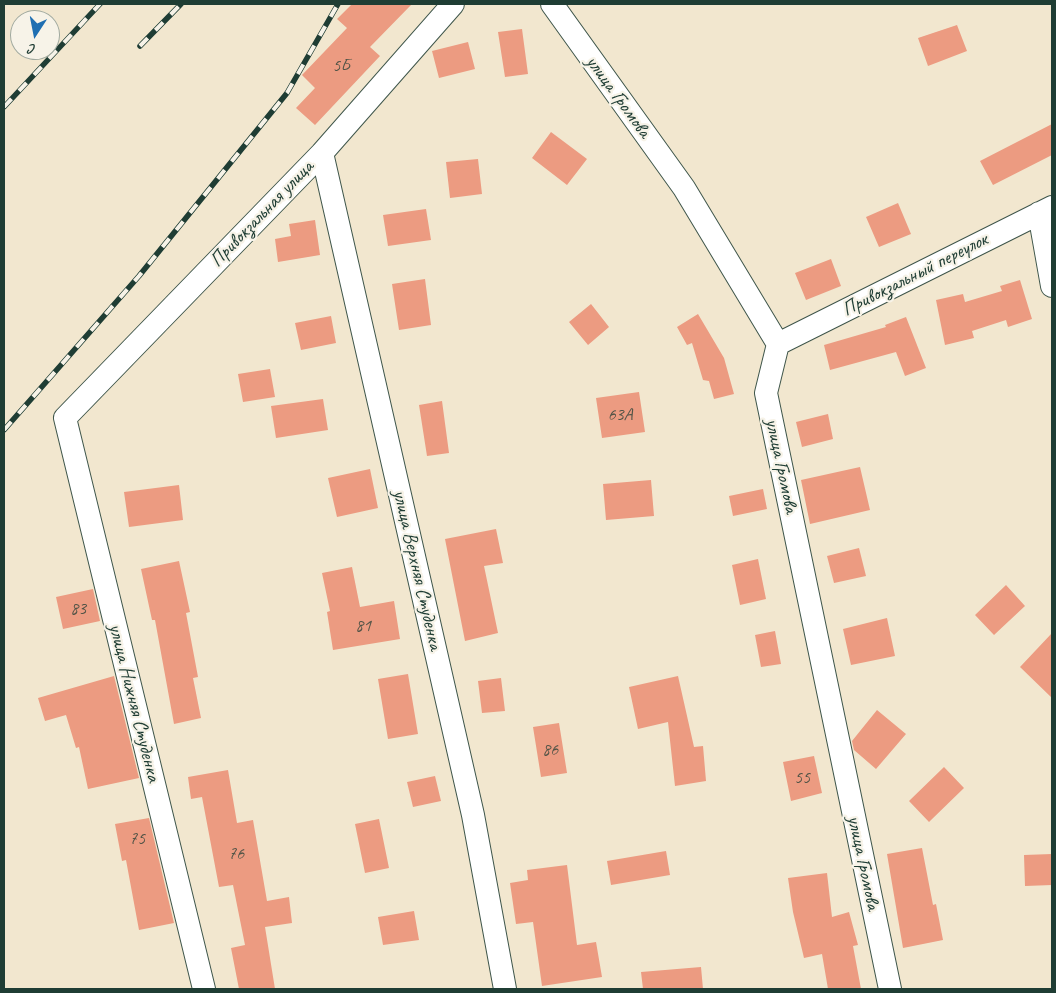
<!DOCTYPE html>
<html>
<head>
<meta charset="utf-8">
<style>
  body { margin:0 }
  #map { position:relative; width:1056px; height:993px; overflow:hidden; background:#f2e7cf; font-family:Caveat,sans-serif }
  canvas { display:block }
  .frame { position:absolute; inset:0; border:5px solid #1f3d34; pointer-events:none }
  .north { position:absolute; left:10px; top:10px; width:50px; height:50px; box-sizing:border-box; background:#f7f3e8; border:1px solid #a1aaa0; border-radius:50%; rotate:191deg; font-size:14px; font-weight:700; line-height:20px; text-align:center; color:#1f3d34 }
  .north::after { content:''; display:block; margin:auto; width:18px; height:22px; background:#1f6fb2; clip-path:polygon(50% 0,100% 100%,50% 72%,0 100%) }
</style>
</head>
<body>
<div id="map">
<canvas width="1056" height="993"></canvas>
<div class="frame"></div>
<div class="north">С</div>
</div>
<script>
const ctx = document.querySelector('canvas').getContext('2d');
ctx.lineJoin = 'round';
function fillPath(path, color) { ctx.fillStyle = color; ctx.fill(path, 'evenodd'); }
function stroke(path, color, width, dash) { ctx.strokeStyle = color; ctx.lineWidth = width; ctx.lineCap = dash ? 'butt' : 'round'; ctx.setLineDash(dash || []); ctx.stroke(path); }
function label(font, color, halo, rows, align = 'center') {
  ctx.font = font + ' Caveat,sans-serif'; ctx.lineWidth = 4.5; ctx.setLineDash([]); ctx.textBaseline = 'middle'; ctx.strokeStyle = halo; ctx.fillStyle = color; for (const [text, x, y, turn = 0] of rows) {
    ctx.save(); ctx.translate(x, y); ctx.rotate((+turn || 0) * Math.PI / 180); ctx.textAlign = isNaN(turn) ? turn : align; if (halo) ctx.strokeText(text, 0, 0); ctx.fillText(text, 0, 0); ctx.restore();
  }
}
fillPath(new Path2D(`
  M 352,4 L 412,4 L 370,47 L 380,56 L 315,125 L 296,108 L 315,88 L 302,75 L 347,28 L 337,19 Z
  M 957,25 L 967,51 L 928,66 L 918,38 Z
  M 522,29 L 528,74 L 505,77 L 498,32 Z
  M 468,42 L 475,69 L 439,78 L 432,51 Z
  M 1052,124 L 1052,155 L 993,185 L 980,161 Z
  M 551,132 L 587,159 L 567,185 L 532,158 Z
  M 478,159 L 482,194 L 450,198 L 446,162 Z
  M 898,203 L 911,234 L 879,247 L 866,217 Z
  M 426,209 L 431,240 L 388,246 L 383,215 Z
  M 315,220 L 320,255 L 278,262 L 275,239 L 291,236 L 289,224 Z
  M 831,259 L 841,286 L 806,300 L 795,273 Z
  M 425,279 L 431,325 L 399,330 L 392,284 Z
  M 1020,280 L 1032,319 L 1008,327 L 1006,320 L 972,331 L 974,338 L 945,345 L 936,300 L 963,294 L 965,302 L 1002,291 L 1000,286 Z
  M 591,304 L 609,327 L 588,345 L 569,322 Z
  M 698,314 L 724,358 L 734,394 L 714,399 L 709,381 L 703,380 L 692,343 L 687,345 L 677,327 Z
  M 331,316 L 336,343 L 301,350 L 295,323 Z
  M 906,317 L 926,368 L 905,376 L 896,352 L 830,370 L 824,345 L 886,327 L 885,325 Z
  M 270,369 L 275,397 L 243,402 L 238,374 Z
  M 639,392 L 645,432 L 602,438 L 596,398 Z
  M 323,399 L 328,430 L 276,438 L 271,406 Z
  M 442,401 L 449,453 L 427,456 L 419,405 Z
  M 828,414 L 833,439 L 802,447 L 796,422 Z
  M 860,467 L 870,510 L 810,524 L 801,480 Z
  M 370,469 L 378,508 L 337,517 L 328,478 Z
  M 651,480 L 654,516 L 606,520 L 603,484 Z
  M 179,485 L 183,520 L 129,527 L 124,492 Z
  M 763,489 L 767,509 L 733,516 L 729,496 Z
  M 496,529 L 503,563 L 484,566 L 498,633 L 465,641 L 445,539 Z
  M 859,548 L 866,576 L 834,583 L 827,556 Z
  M 758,559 L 766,599 L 740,605 L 732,565 Z
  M 179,561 L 190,612 L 186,613 L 198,677 L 193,678 L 201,718 L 174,724 L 155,620 L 152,620 L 141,569 Z
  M 352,567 L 360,607 L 394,601 L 400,639 L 333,650 L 327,612 L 330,611 L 322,573 Z
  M 1006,585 L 1025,606 L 994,635 L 975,615 Z
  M 93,589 L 100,621 L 63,629 L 56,597 Z
  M 887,618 L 895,656 L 851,665 L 843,629 Z
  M 775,631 L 781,664 L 761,667 L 755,635 Z
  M 1052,633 L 1052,698 L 1020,667 Z
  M 408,674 L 418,734 L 388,739 L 378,679 Z
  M 114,676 L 139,778 L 88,789 L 79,747 L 76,748 L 66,715 L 45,721 L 38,698 Z
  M 678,676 L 694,747 L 703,746 L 706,781 L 675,786 L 668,722 L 638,729 L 629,687 Z
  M 501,678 L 505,711 L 482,713 L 478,681 Z
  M 877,710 L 906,734 L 876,769 L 854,750 L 852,741 Z
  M 559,723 L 567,773 L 541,777 L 533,727 Z
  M 814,756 L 822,793 L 791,801 L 783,762 Z
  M 944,767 L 964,788 L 929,822 L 909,801 Z
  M 228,770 L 237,823 L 253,820 L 267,901 L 289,897 L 292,923 L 265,927 L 275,989 L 239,989 L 231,948 L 245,945 L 233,885 L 219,887 L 202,797 L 191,799 L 188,777 Z
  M 435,776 L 441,801 L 413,807 L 407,782 Z
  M 149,818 L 174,923 L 139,930 L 126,860 L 122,861 L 115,824 Z
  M 379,819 L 389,868 L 365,873 L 355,824 Z
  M 922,848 L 933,905 L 936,904 L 943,940 L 903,948 L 887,854 Z
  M 666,851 L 670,875 L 611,885 L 607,861 Z
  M 1052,854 L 1052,885 L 1025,886 L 1024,855 Z
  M 567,865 L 577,945 L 596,942 L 602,977 L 542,986 L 533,922 L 516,924 L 510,883 L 528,880 L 527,870 Z
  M 827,873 L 832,917 L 849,912 L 858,945 L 853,946 L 861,989 L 828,989 L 822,954 L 804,958 L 793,912 L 788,878 Z
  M 414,911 L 419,940 L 383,945 L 378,917 Z
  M 701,967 L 703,989 L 643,989 L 641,972 Z`), '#ec9b81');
const street = new Path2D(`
  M 552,4 L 684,188 L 778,344 L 766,393 L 890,989
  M 322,153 L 473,815 L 505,989
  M 1039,213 L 1052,286
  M 778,344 L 1052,207
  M 204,989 L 65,418 L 322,153 L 453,4`);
stroke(street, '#3f564b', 24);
stroke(street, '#fff', 22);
const rail = new Path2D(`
  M 140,46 L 181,4
  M 4,107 L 100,4
  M 4,430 L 139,276 L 287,93 L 338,4`);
stroke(rail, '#1f3d34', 5.5);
stroke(rail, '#f7f3e8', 4, [11]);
label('18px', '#525447', null, [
  ["5Б",341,66],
  ["63А",620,415],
  ["83",78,609],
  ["81",363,626],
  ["86",550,750],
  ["55",802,778],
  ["75",137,839],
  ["76",236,854]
]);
label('20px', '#1f3d34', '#f7f3e8', [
  ["улица Громова",618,97,54],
  ["Привокзальная улица",262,214,-46],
  ["Привокзальный переулок",915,275,-27],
  ["улица Громова",781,466,78],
  ["улица Верхняя Cтуденка",417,570,77],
  ["улица Нижняя Cтуденкa",134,703,76],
  ["улица Громова",863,863,78]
]);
</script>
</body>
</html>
